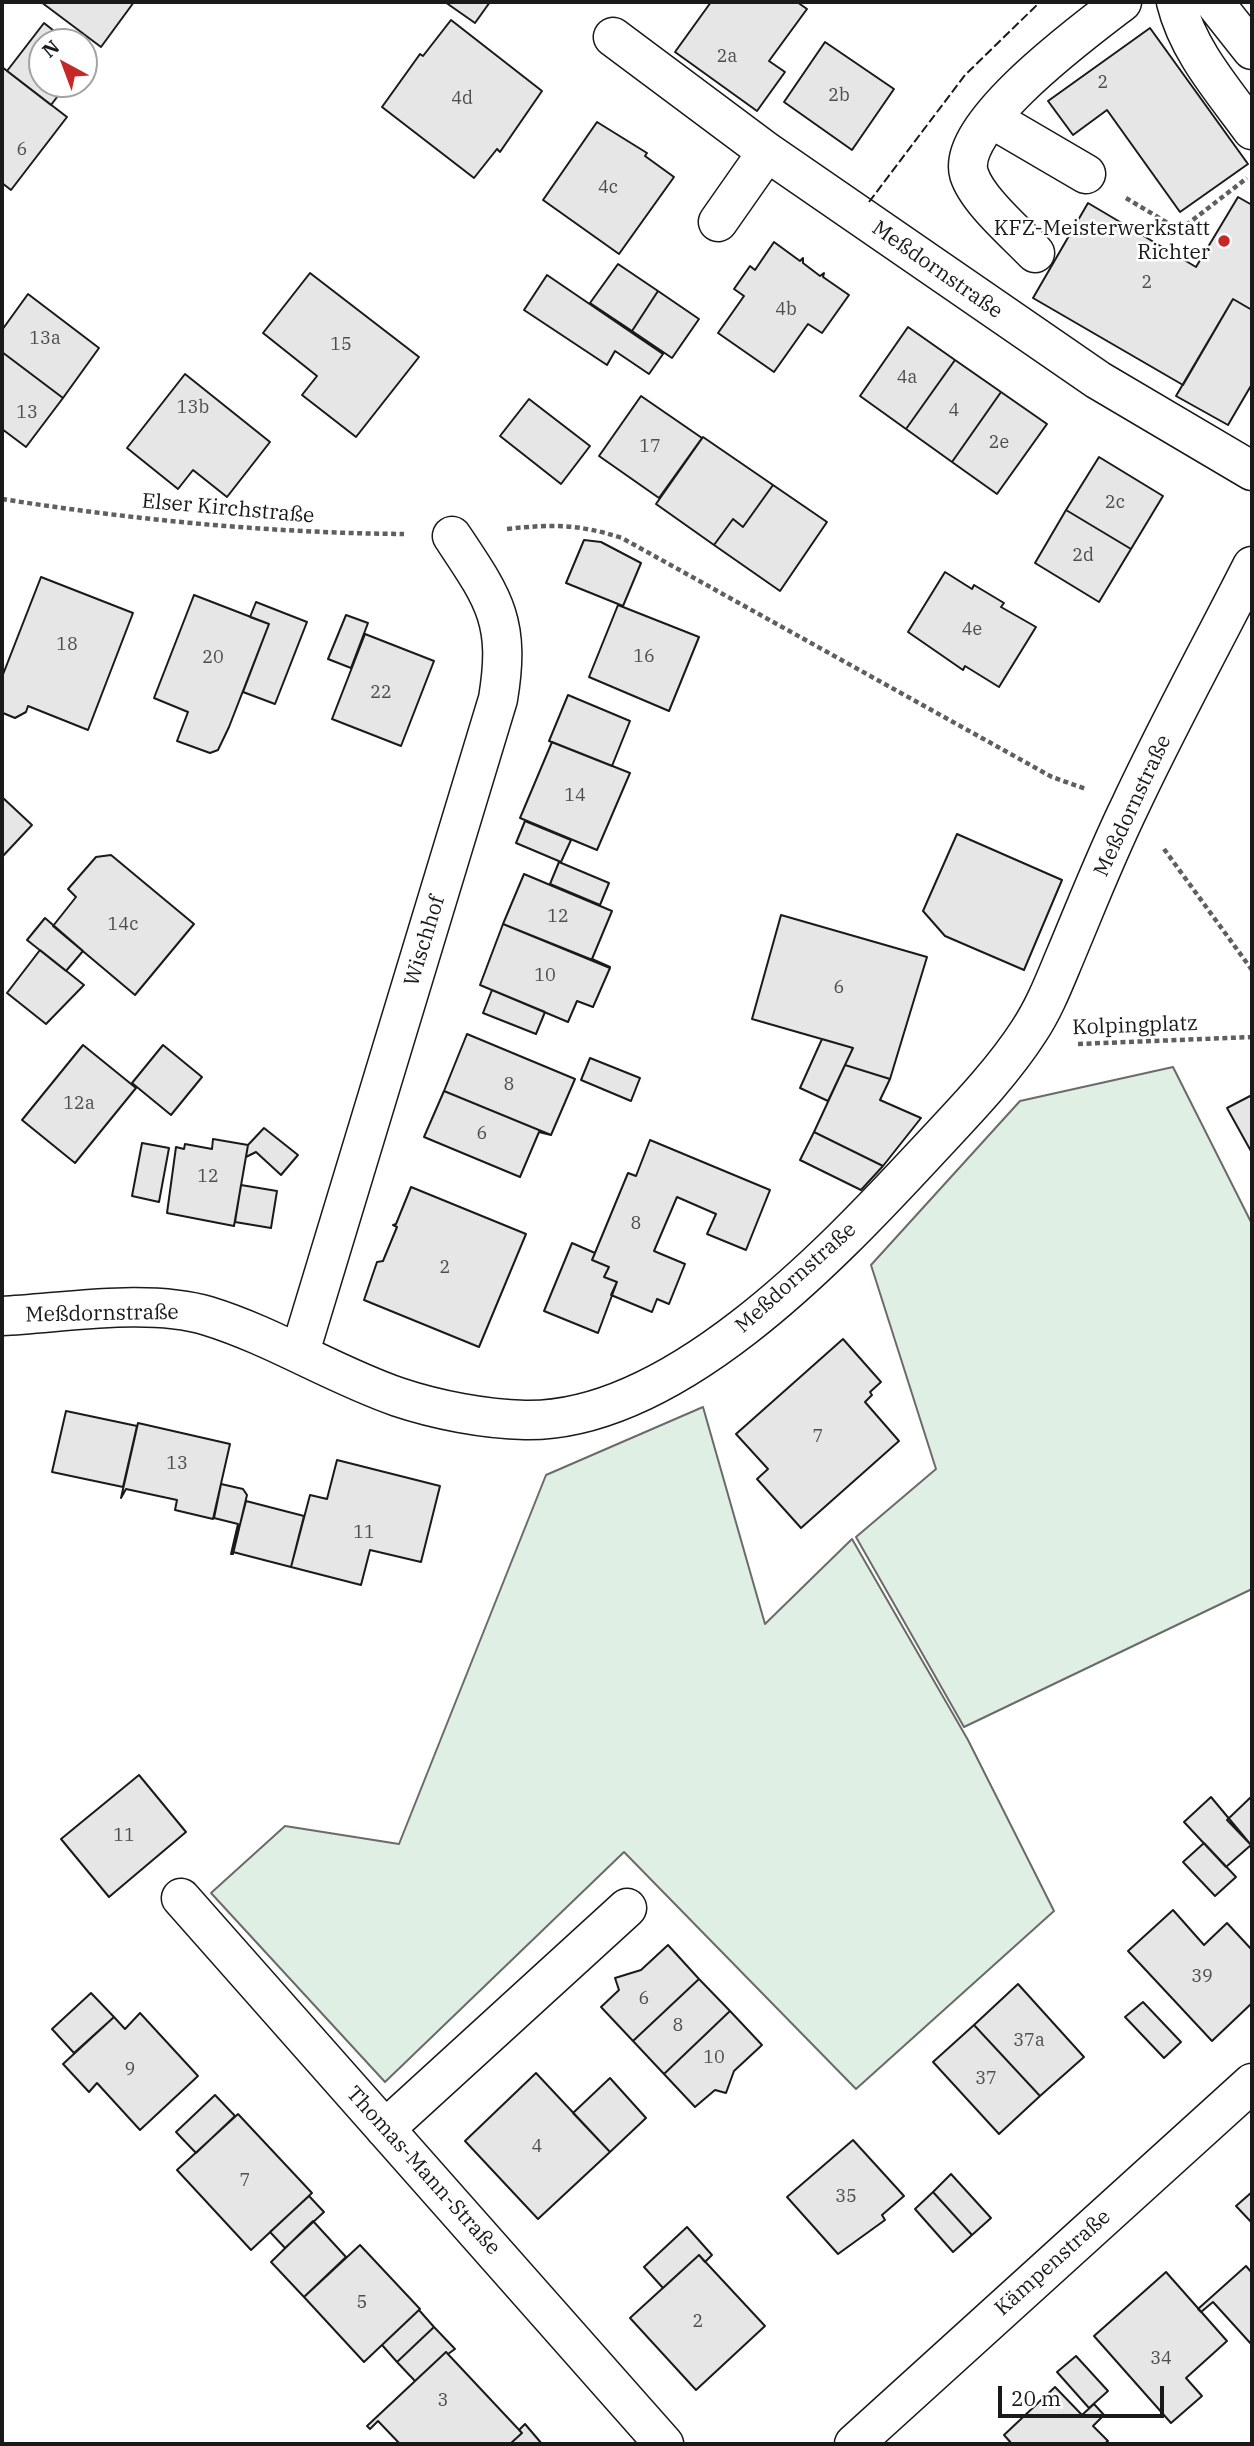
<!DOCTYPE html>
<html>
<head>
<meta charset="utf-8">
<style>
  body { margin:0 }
  #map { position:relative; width:1254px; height:2446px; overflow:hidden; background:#fff; font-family:"IBM Plex Serif",serif }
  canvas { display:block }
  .frame { position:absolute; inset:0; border:4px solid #1a1a1a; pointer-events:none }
  .north { position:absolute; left:28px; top:28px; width:70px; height:70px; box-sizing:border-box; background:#fff; border:2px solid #a3a3a3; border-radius:50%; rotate:319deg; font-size:19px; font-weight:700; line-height:28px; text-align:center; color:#1a1a1a }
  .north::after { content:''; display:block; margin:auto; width:24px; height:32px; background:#c62828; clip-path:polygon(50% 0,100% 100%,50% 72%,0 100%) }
  .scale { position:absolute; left:998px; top:2386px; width:166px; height:32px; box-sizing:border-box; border:4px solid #1a1a1a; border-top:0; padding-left:9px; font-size:21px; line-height:24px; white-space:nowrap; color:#1a1a1a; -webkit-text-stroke:5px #fff; paint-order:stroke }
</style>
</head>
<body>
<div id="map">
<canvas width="1254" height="2446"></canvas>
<div class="frame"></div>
<div class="north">N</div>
<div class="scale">20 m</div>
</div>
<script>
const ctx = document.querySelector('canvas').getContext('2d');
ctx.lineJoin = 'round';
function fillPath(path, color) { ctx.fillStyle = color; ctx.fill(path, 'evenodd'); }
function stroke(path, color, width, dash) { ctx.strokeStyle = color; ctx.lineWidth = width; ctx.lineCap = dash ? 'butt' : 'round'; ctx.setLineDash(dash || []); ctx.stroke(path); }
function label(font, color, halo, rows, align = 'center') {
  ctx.font = font + ' "IBM Plex Serif",serif'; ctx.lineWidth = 5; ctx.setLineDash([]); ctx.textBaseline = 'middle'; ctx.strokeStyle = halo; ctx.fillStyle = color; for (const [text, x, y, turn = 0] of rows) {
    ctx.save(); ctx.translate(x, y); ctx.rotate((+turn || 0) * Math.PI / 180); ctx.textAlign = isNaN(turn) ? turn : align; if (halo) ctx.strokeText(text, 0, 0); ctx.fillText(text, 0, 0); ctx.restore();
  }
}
const green = new Path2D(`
  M 1173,1067 L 1252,1224 L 1252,1589 L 964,1727 L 856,1537 L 936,1469 L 871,1265 L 1020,1101 Z
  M 703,1407 L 765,1624 L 852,1539 L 968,1740 L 1054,1911 L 856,2089 L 624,1852 L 385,2082 L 211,1893 L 285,1826 L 399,1844 L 546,1475 Z`);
fillPath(green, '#e0efe3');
stroke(green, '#6a6a6a', 2);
const building = new Path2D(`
  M 41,2 L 134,2 L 101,47 Z
  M 445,2 L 490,2 L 475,23 Z
  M 711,2 L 797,2 L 807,9 L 769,61 L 785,72 L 757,111 L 675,52 Z
  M 451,20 L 542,91 L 500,152 L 497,149 L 474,178 L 382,107 L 420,54 L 423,56 Z
  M 44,23 L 68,42 L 42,42 L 42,84 L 67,84 L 51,105 L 7,71 Z
  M 1150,28 L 1248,164 L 1180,212 L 1107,110 L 1073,135 L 1048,101 Z
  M 825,42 L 894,89 L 852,150 L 784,102 Z
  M 2,67 L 67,117 L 11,190 L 2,183 Z
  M 597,122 L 647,153 L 645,156 L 674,177 L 619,254 L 543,200 Z
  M 1238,197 L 1252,205 L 1252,310 L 1233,299 L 1183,385 L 1033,298 L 1088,203 L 1196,267 Z
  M 774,242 L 800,261 L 803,258 L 803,263 L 820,276 L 824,273 L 823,277 L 849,295 L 822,333 L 808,324 L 774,372 L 718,333 L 744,296 L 734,289 L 750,266 L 755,270 Z
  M 618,264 L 658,291 L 632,331 L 590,303 Z
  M 310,273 L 419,357 L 356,437 L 302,395 L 317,376 L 263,333 Z
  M 547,275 L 663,354 L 649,374 L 615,351 L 607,365 L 524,310 Z
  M 658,291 L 699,319 L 672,358 L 632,331 Z
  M 28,294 L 99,348 L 63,398 L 2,352 L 2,330 Z
  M 1233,299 L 1252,310 L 1252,384 L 1228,425 L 1176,396 Z
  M 908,327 L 955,360 L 906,429 L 860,396 Z
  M 2,352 L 63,398 L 26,447 L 2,429 Z
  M 955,360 L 1001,392 L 952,462 L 906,429 Z
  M 185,374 L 270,442 L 227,497 L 193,470 L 178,489 L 127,448 Z
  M 1001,392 L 1047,424 L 997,494 L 952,462 Z
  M 641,396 L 702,438 L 659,498 L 599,456 Z
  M 529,399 L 590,446 L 561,484 L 500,436 Z
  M 703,437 L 773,485 L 743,527 L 733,519 L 714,545 L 656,504 Z
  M 1099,457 L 1163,496 L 1131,549 L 1066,510 Z
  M 773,485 L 827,522 L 780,591 L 714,545 L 733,519 L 743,527 Z
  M 1066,510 L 1131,549 L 1099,602 L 1035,563 Z
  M 584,540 L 601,542 L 641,563 L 623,606 L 566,583 Z
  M 945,572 L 972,589 L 974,585 L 1004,603 L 1001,607 L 1036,627 L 999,687 L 965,666 L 963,670 L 908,632 Z
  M 41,577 L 133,613 L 88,730 L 28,706 L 26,712 L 15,718 L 3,713 L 2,709 L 2,677 Z
  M 194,595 L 269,624 L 229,727 L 218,750 L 210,753 L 177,741 L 188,712 L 154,698 Z
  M 256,602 L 307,622 L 275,704 L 243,692 L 269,624 L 250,617 Z
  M 618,605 L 699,637 L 669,711 L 589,677 Z
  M 346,615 L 368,623 L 351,668 L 328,659 Z
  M 365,634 L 434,661 L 401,746 L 332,719 Z
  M 568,695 L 630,721 L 612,766 L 549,741 Z
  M 552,742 L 630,773 L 597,850 L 520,818 Z
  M 2,797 L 32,825 L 2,857 Z
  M 525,821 L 571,840 L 561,862 L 516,843 Z
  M 957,834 L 1062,880 L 1024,970 L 945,936 L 923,911 Z
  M 111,855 L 194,924 L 135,995 L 53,926 L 76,897 L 68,889 L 96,857 Z
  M 559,862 L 609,883 L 600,905 L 550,884 Z
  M 524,874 L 612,911 L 592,959 L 610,967 L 503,924 Z
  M 781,915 L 927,957 L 890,1079 L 845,1065 L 853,1048 L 752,1019 Z
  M 45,918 L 83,951 L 66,971 L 27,940 Z
  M 503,924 L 610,968 L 593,1007 L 577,1001 L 568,1022 L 480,985 Z
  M 40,950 L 84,985 L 46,1024 L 7,993 Z
  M 492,990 L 545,1012 L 536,1034 L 483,1013 Z
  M 467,1034 L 575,1079 L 551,1135 L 444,1091 Z
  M 822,1039 L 853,1048 L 828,1101 L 800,1088 Z
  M 83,1045 L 136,1088 L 75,1163 L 22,1120 Z
  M 163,1045 L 202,1077 L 171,1115 L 132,1083 Z
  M 590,1058 L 640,1078 L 631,1101 L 581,1080 Z
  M 845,1065 L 890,1079 L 880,1100 L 921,1118 L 883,1166 L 814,1132 Z
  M 444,1091 L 551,1135 L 539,1132 L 520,1177 L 424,1137 Z
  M 1252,1095 L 1252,1153 L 1227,1108 Z
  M 264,1128 L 298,1155 L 281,1175 L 256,1152 L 246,1157 L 248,1145 Z
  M 814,1132 L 883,1166 L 861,1190 L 800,1160 Z
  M 213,1139 L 248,1145 L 234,1226 L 167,1213 L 176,1147 L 184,1149 L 185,1144 L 212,1149 Z
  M 650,1140 L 770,1190 L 746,1250 L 707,1234 L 716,1214 L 677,1197 L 654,1251 L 685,1264 L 669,1304 L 657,1299 L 652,1312 L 611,1295 L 617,1282 L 604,1277 L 609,1267 L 592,1260 L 628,1173 L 636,1176 Z
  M 142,1143 L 169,1148 L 159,1202 L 132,1196 Z
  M 241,1185 L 277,1191 L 271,1228 L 235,1222 Z
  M 411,1187 L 526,1234 L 479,1347 L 364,1300 L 377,1262 L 383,1261 L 397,1227 L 393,1225 L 396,1224 Z
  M 572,1243 L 595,1253 L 592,1260 L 609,1267 L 604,1277 L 617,1282 L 598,1333 L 544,1311 Z
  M 843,1339 L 881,1382 L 870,1392 L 872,1395 L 865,1402 L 899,1441 L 801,1528 L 757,1479 L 768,1469 L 736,1434 Z
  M 66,1411 L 137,1426 L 123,1487 L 52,1472 Z
  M 138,1423 L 230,1444 L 213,1519 L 175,1510 L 177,1500 L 126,1489 L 121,1498 Z
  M 337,1460 L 440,1486 L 421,1562 L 370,1550 L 361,1585 L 291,1567 L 310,1495 L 327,1499 Z
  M 221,1484 L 243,1489 L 247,1495 L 233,1554 L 231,1554 L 238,1524 L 214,1518 Z
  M 246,1501 L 304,1516 L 291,1567 L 233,1552 Z
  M 139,1775 L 186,1832 L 109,1897 L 61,1839 Z
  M 1252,1796 L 1252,1846 L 1227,1820 Z
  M 1211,1797 L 1251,1845 L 1226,1867 L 1184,1822 Z
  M 1204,1843 L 1236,1877 L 1215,1896 L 1183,1862 Z
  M 1173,1910 L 1204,1945 L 1227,1923 L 1252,1950 L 1252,2003 L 1212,2041 L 1128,1951 Z
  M 668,1945 L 699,1979 L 633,2041 L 601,2007 L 619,1990 L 615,1978 L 641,1970 Z
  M 699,1979 L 730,2011 L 664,2074 L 633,2041 Z
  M 1018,1984 L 1084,2057 L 1040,2096 L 974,2025 Z
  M 91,1993 L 114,2017 L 74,2053 L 52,2029 Z
  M 1143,2002 L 1181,2042 L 1164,2058 L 1125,2017 Z
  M 730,2011 L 762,2045 L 734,2071 L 726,2093 L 715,2090 L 695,2107 L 664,2074 Z
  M 140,2013 L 198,2076 L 140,2130 L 97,2083 L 89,2092 L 63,2064 L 114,2017 L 125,2029 Z
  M 974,2025 L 1040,2096 L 999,2134 L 933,2062 Z
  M 536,2073 L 610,2152 L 538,2219 L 465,2141 Z
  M 610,2078 L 646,2118 L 610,2152 L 573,2113 Z
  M 215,2095 L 235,2116 L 196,2153 L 176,2132 Z
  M 238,2114 L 312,2193 L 251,2250 L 177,2170 Z
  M 853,2140 L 904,2196 L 882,2215 L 885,2220 L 838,2254 L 787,2197 Z
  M 951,2174 L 991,2218 L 972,2235 L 933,2192 Z
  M 933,2192 L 972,2235 L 953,2252 L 915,2209 Z
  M 1252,2192 L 1252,2223 L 1236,2206 Z
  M 309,2196 L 324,2212 L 285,2248 L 270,2232 Z
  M 313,2221 L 346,2257 L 304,2297 L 271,2262 Z
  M 687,2227 L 712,2255 L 705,2262 L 699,2255 L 663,2288 L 644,2267 Z
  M 360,2245 L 420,2309 L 364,2362 L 304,2297 Z
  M 699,2255 L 765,2326 L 696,2390 L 630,2318 Z
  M 1246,2266 L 1252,2273 L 1252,2345 L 1213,2302 L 1201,2312 L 1198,2309 Z
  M 1166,2272 L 1227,2341 L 1186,2378 L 1202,2396 L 1171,2423 L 1094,2336 Z
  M 419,2310 L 434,2327 L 397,2362 L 382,2345 Z
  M 434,2327 L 455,2349 L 448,2354 L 446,2352 L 415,2381 L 397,2362 Z
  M 446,2352 L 522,2433 L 510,2444 L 400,2444 L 378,2421 L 370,2429 L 367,2426 Z
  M 1076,2356 L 1108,2391 L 1089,2408 L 1057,2372 Z
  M 1055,2387 L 1082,2415 L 1094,2404 L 1104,2415 L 1093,2426 L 1108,2441 L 1104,2444 L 1012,2444 L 1004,2435 Z
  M 525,2424 L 542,2444 L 510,2444 L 522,2433 L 519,2430 Z`);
fillPath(building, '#e6e6e6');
stroke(building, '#1a1a1a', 2);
const minor = new Path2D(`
  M 1176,2 C 1188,51 1223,90 1252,130
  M 1214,2 L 1252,50
  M 613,37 L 767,152 L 1098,380 L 1252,471
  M 992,119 L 1086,174
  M 718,222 L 767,152
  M 1035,253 C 1016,233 977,200 969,174 C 955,125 1087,29 1122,2
  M 2,1316 C 64,1313 148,1298 208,1316 C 273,1336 334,1375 398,1397 C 437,1410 484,1419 525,1420 C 672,1423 829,1257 923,1156 C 959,1117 1000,1076 1029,1031 C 1045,1007 1055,980 1066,954 C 1087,904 1107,853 1131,804 C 1169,723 1212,645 1252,566
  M 300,1352 L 498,699 C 511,621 494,599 452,536
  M 181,1898 L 664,2444
  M 385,2129 L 627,1908
  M 854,2444 L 1252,2083`);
stroke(minor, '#1a1a1a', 41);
stroke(new Path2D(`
  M 1126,198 L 1171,225 L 1185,226 L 1247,178
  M 2,499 C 135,520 269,533 404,534
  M 507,529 C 552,524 579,524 622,538 L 1052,777 L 1086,789
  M 1164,849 L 1252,970
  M 1078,1044 L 1252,1037`), '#5f5f5f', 4.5, [5, 3.5]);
stroke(minor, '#fff', 38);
stroke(new Path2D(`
  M 869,202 L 965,75 L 1040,2`), '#1a1a1a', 2, [9, 3.5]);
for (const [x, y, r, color] of [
  [1224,241,7,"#c62828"]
]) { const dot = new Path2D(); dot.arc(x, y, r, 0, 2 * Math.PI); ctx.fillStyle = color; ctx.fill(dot); stroke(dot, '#fff', 2.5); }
label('18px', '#4d4d4d', null, [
  ["2a",727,57],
  ["2",1103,83],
  ["2b",839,96],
  ["4d",462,99],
  ["6",22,150],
  ["4c",608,188],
  ["2",1147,283],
  ["4b",786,310],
  ["13a",45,339],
  ["15",341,345],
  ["4a",907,378],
  ["13b",193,408],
  ["4",954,411],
  ["13",27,413],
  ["2e",999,443],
  ["17",650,447],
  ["2c",1115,503],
  ["2d",1083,556],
  ["4e",972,630],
  ["18",67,645],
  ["16",644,657],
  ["20",213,658],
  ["22",381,693],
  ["14",575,796],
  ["12",558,917],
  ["14c",123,925],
  ["10",545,976],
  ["6",839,988],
  ["8",509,1085],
  ["12a",79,1104],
  ["6",482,1134],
  ["12",208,1177],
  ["8",636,1224],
  ["2",445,1268],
  ["7",818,1437],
  ["13",177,1464],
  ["11",364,1533],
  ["11",124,1836],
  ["39",1202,1977],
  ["6",644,1999],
  ["8",678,2026],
  ["37a",1029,2041],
  ["10",714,2058],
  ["9",130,2070],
  ["37",986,2079],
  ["4",537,2147],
  ["7",245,2181],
  ["35",846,2197],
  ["5",362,2303],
  ["2",698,2322],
  ["34",1161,2359],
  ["3",443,2401]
]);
label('21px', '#1a1a1a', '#fff', [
  ["KFZ-Meisterwerkstatt",1210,229],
  ["Richter",1210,253]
], 'right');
label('21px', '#1a1a1a', '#fff', [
  ["Meßdornstraße",937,270,35],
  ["Elser Kirchstraße",228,509,5],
  ["Meßdornstraße",1133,806,-65],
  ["Wischhof",425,941,-73],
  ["Kolpingplatz",1135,1026,-2],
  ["Meßdornstraße",796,1278,-42],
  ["Meßdornstraße",102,1314,-1],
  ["Thomas-Mann-Straße",423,2171,48],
  ["Kämpenstraße",1053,2263,-42]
]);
</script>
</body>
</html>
